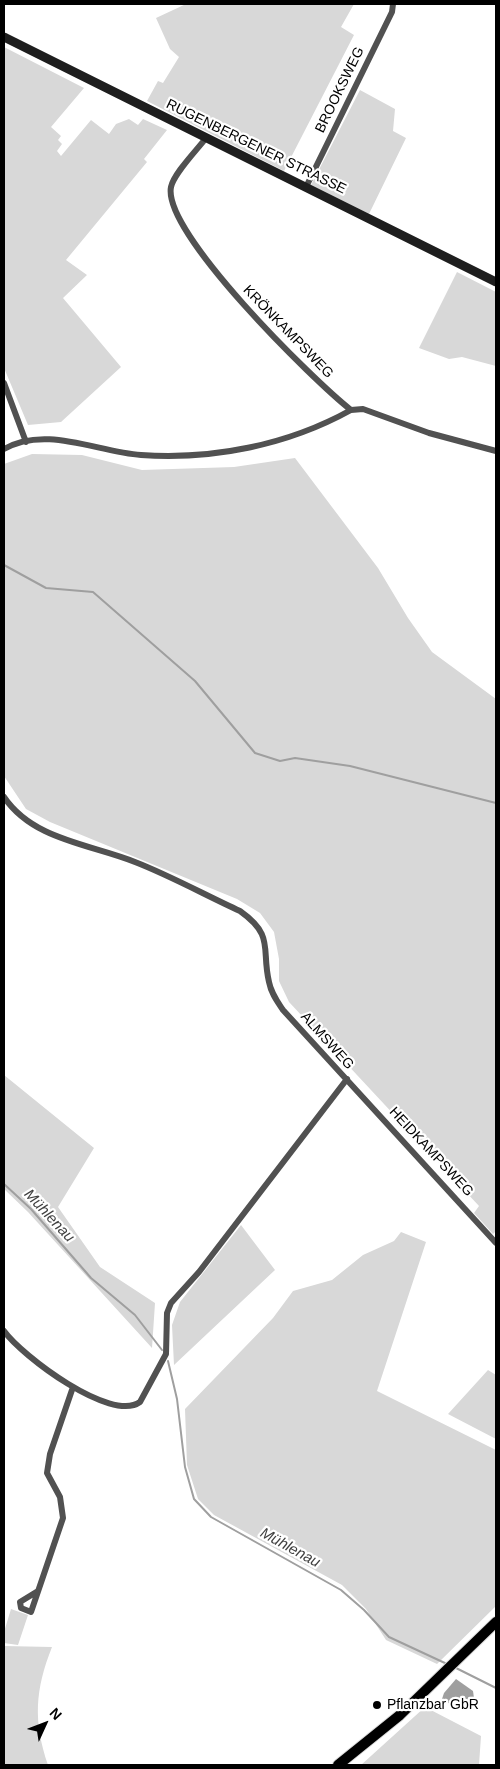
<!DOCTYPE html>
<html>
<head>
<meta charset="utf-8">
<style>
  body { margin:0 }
  #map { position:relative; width:500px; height:1769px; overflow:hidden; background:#fff; font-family:Arial,sans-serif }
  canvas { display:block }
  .frame { position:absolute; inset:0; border:5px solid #000; pointer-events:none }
  .north { position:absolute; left:20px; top:1699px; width:50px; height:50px; -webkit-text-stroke:4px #fff; paint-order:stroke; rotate:47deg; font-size:14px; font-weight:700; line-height:20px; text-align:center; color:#000 }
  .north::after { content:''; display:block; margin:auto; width:18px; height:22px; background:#000; clip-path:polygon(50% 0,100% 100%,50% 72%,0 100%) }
</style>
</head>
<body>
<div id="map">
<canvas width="500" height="1769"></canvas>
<div class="frame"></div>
<div class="north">N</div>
</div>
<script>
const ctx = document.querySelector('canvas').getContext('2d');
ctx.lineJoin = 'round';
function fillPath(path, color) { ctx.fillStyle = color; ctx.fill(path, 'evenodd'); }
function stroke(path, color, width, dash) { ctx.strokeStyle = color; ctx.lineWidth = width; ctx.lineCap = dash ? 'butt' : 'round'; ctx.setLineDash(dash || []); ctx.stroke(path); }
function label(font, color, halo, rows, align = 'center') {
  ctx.font = font + ' Arial,sans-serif'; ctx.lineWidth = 4.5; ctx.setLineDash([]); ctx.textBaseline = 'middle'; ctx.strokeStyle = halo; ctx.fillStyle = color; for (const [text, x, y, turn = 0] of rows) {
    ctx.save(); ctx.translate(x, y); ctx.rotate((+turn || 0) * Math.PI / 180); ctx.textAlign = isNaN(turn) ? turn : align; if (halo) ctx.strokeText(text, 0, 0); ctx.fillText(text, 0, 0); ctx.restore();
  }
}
fillPath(new Path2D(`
  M 186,4 L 354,4 L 341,27 L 354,35 L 284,171 L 147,101 L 158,81 L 163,83 L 179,57 L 170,49 L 156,18 Z
  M 4,47 L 84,88 L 51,127 L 61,136 L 58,140 L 62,144 L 57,151 L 61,156 L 91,120 L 109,134 L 116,124 L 129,119 L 138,125 L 143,119 L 167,130 L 144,159 L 147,162 L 66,260 L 87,275 L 63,298 L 121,367 L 61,422 L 28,425 L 4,368 Z
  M 360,90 L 395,109 L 393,131 L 406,138 L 369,214 L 311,185 Z
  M 457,272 L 496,292 L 496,366 L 462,357 L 449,359 L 419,348 Z
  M 32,454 L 82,455 L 142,470 L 234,467 L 295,458 L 378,568 L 408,618 L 432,652 L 496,699 L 496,1231 L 493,1234 L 474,1213 L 479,1206 L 289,1002 L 279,981 L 279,959 L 274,932 L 260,913 L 237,899 L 50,822 L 26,809 L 4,776 L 4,464 Z
  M 4,1075 L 94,1148 L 58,1207 L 100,1267 L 155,1303 L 152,1348 L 28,1212 L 4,1189 Z
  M 241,1225 L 275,1270 L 174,1365 L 172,1325 L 180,1302 Z
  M 401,1232 L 426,1242 L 377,1391 L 496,1450 L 496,1606 L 437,1664 L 386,1640 L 366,1609 L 342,1585 L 214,1515 L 198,1499 L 187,1465 L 185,1409 L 273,1318 L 293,1291 L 332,1280 L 363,1255 L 394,1241 Z
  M 488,1370 L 496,1375 L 496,1439 L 448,1414 Z
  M 11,1609 L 28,1615 L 18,1645 L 4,1643 L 4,1632 Z
  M 4,1646 L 52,1647 C 35,1690 33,1721 48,1765 L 4,1765 Z
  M 425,1707 L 481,1736 L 479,1765 L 361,1765 Z`), '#d8d8d8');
fillPath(new Path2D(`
  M 456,1679 L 473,1691 L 474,1698 C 464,1707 453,1708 442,1699 L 444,1693 Z`), '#9f9f9f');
stroke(new Path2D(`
  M 4,565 L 46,588 L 93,592 L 195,681 L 255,753 L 280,761 L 295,758 L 350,766 L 496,803
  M 4,1184 L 31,1209 L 91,1278 L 135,1315 L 162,1350
  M 168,1361 L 177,1399 L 185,1467 L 194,1499 L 211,1517 L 341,1590 L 364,1610 L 389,1637 L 447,1664
  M 454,1667 L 496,1688`), '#9f9f9f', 2);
const primary = new Path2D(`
  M 338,1765 L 400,1715 L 496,1622`);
stroke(primary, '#dbdbdb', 12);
stroke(new Path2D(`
  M 206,138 C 197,150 174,173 171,187 C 162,232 314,381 351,410 L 363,409 L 429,433 L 496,451
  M 306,187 L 392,12 L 393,4
  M 4,383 L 26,442
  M 4,449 C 46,425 97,452 141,455 C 213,460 288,445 351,410
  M 4,797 C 33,840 90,844 135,862 C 171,876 205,895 240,911 C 275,936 261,948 269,982 C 271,993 277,1001 283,1010 L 496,1243
  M 4,1331 C 22,1356 111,1423 140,1402 L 166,1354 L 167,1313 L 171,1303 L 199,1272 L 347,1079
  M 38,1591 L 20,1602 L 21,1608 L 31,1612 L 63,1518 L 60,1497 L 47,1473 L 50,1454 L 73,1387`), '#515151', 6);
stroke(new Path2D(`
  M 4,37 L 496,282`), '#1e1e1e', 9);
stroke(primary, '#000', 10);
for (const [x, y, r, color] of [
  [377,1705,5,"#000"]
]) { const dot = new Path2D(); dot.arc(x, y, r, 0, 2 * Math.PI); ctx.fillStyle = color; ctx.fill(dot); stroke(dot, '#fff', 2); }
label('14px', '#000', '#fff', [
  ["BROOKSWEG",340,90,-64],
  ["RUGENBERGENER STRASSE",256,147,26],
  ["KRÖNKAMPSWEG",288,332,46],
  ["ALMSWEG",327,1041,48],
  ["HEIDKAMPSWEG",431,1152,47]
]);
label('14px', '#000', '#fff', [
  ["Pflanzbar GbR",387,1705]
], 'left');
label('italic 15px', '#404040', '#fff', [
  ["Mühlenau",49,1216,47],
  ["Mühlenau",290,1548,29]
]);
</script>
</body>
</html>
